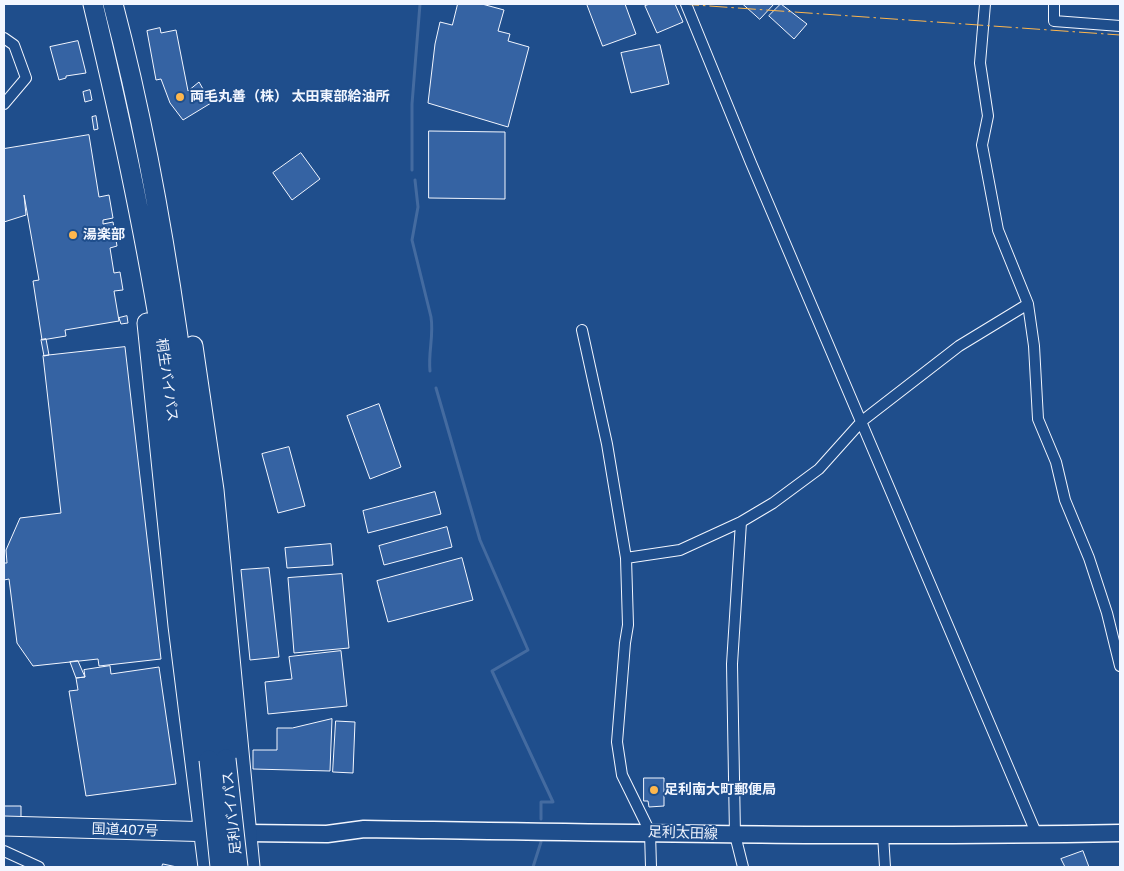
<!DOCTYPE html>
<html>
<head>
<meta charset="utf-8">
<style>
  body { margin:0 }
  #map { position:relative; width:1124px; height:871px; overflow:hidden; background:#1f4e8c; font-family:"Golos Text",sans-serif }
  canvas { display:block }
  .frame { position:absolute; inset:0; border:5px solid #f2f6ff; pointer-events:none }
</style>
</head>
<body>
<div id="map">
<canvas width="1124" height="871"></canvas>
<div class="frame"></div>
</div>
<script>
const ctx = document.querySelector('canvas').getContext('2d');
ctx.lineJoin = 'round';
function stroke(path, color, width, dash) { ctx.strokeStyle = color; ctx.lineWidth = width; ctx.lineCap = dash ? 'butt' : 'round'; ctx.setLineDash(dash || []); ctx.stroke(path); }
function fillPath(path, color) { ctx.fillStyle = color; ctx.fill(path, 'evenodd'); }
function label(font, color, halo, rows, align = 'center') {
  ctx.font = font + ' "Golos Text","Noto Sans JP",sans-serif'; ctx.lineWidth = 4; ctx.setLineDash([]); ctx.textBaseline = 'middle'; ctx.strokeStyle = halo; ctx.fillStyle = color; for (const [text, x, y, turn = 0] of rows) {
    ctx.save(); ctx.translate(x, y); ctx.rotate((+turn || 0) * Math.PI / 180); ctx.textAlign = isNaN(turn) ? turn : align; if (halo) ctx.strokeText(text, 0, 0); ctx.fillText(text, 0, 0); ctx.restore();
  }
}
stroke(new Path2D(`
  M 412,170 L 412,104 L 420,4
  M 415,180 L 418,207 L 412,240 L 431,317 C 434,336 428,352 430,371
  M 436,388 L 480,540 L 528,650 L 492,671 L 553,802 L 541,802 L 541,819
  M 533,867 L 541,842`), '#446ba0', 3);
const building = new Path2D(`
  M 458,4 L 482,4 L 504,10 L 498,31 L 510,34 L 508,41 L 529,47 L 508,127 L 428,103 L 435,44 L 440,22 L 452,25 Z
  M 587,4 L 625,4 L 636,34 L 603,46 Z
  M 650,4 L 675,4 L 683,22 L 657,33 L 645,6 Z
  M 743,4 L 774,4 L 760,19 Z
  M 781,4 L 807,24 L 794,39 L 769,16 Z
  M 160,28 L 161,33 L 176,30 L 188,91 L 199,82 L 211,103 L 183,120 L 170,103 L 161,79 L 156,80 L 147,31 Z
  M 78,41 L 86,73 L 66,76 L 66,78 L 59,80 L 50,47 Z
  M 660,45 L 669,84 L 631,93 L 621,53 Z
  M 90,90 L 92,100 L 85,102 L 83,92 Z
  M 96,116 L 98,129 L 94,130 L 92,117 Z
  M 429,131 L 505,132 L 505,199 L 429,198 Z
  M 89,135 L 99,197 L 109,195 L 113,218 L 103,220 L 103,224 L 113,222 L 117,246 L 110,248 L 114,273 L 120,272 L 123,290 L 114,291 L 119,321 L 65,330 L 66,336 L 42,340 L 33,281 L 39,280 L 24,195 L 26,215 L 4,222 L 4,149 Z
  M 301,153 L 320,179 L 292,200 L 273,173 Z
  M 127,316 L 128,323 L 121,324 L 119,318 Z
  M 46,339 L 49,355 L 44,356 L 41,340 Z
  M 125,347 L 161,659 L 99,666 L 98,659 L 33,666 L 17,643 L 9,579 L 4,580 L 4,563 L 7,563 L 6,550 L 20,518 L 61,513 L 43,356 Z
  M 379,404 L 401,467 L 370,479 L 347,416 Z
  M 289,447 L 305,506 L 278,513 L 262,454 Z
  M 435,492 L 441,514 L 368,533 L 363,511 Z
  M 447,527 L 452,547 L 384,565 L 379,546 Z
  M 331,544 L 333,565 L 287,568 L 285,548 Z
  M 462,558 L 473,600 L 388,622 L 377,581 Z
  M 269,568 L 279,657 L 250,660 L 241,570 Z
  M 342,574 L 349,648 L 294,653 L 288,578 Z
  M 341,651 L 347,706 L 268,714 L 265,682 L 292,679 L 289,657 Z
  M 78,661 L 85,677 L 76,678 L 70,662 Z
  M 110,666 L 111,674 L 159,667 L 176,784 L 86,796 L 69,691 L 78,690 L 76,678 L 85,677 L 84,670 Z
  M 332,719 L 330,771 L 253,769 L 253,750 L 277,750 L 277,728 L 292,728 Z
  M 336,721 L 355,722 L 353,773 L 333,772 Z
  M 644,778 L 664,778 L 664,806 L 649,807 L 648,801 L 644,801 Z
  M 4,806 L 21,806 L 21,819 L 4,819 Z
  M 1083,851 L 1089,867 L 1065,867 L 1061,859 Z
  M 163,864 L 177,867 L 162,867 Z`);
fillPath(building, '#3563a3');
stroke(building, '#f2f6ff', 1);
const street = new Path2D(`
  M 686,4 L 751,163 L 1037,835
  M 985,4 L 980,63 L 988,116 L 982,145 L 998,230 L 1028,304 L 1034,346 L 1038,419 L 1056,462 L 1065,500 L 1089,558 L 1107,613 L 1120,666
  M 1054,4 L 1054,21 L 1120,26
  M 4,38 L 14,45 L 26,78 L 4,104
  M 582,330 L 607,444 L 626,558 L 628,625 L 625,643 L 617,742 L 622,775 L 650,832 L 651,867
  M 741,522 L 732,664 L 735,835 L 743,867
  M 626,558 L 680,550 L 741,522 L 773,503 L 819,469 L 862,421 L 959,346 L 1028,304
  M 883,835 L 885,867
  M 4,851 L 39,867`);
const primary = new Path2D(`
  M 247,833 L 327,834 L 364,829 C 616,833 868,838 1120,833`);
const highway = new Path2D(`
  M 93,4 C 120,117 145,231 163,347 C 184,484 195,623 209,760
  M 113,4 C 178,250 199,506 226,759
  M 147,323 L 178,626 L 208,867
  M 193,346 L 214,490 L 250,867
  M 4,826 L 215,832`);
stroke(street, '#f2f6ff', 12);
stroke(primary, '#f2f6ff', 19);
stroke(highway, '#f2f6ff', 21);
stroke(street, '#1f4e8c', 10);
stroke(primary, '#1f4e8c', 16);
stroke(highway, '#1f4e8c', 19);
const highwayBridge = new Path2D(`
  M 226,759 L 238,867
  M 209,760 L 220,867`);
stroke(highwayBridge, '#f2f6ff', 21, []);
stroke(highwayBridge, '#1f4e8c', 19);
stroke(new Path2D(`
  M 681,4 L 1120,35`), '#ffb74d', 1, [18, 4, 2.5, 4]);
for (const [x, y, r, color] of [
  [180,97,5,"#ffb74d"],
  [73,235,5,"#ffb74d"],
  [654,790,5,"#ffb74d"]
]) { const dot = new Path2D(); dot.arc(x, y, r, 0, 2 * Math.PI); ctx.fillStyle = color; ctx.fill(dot); stroke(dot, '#1f4e8c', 2); }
label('bold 14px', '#f2f6ff', '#1f4e8c', [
  ["両毛丸善（株） 太田東部給油所",190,97],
  ["湯楽部",83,235],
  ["足利南大町郵便局",664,790]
], 'left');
label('14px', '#f2f6ff', '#1f4e8c', [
  ["桐生バイパス",167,380,82],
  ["足利バイパス",232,813,-96],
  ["国道407号",125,830,2],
  ["足利太田線",683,833,2]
]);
</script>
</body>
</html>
